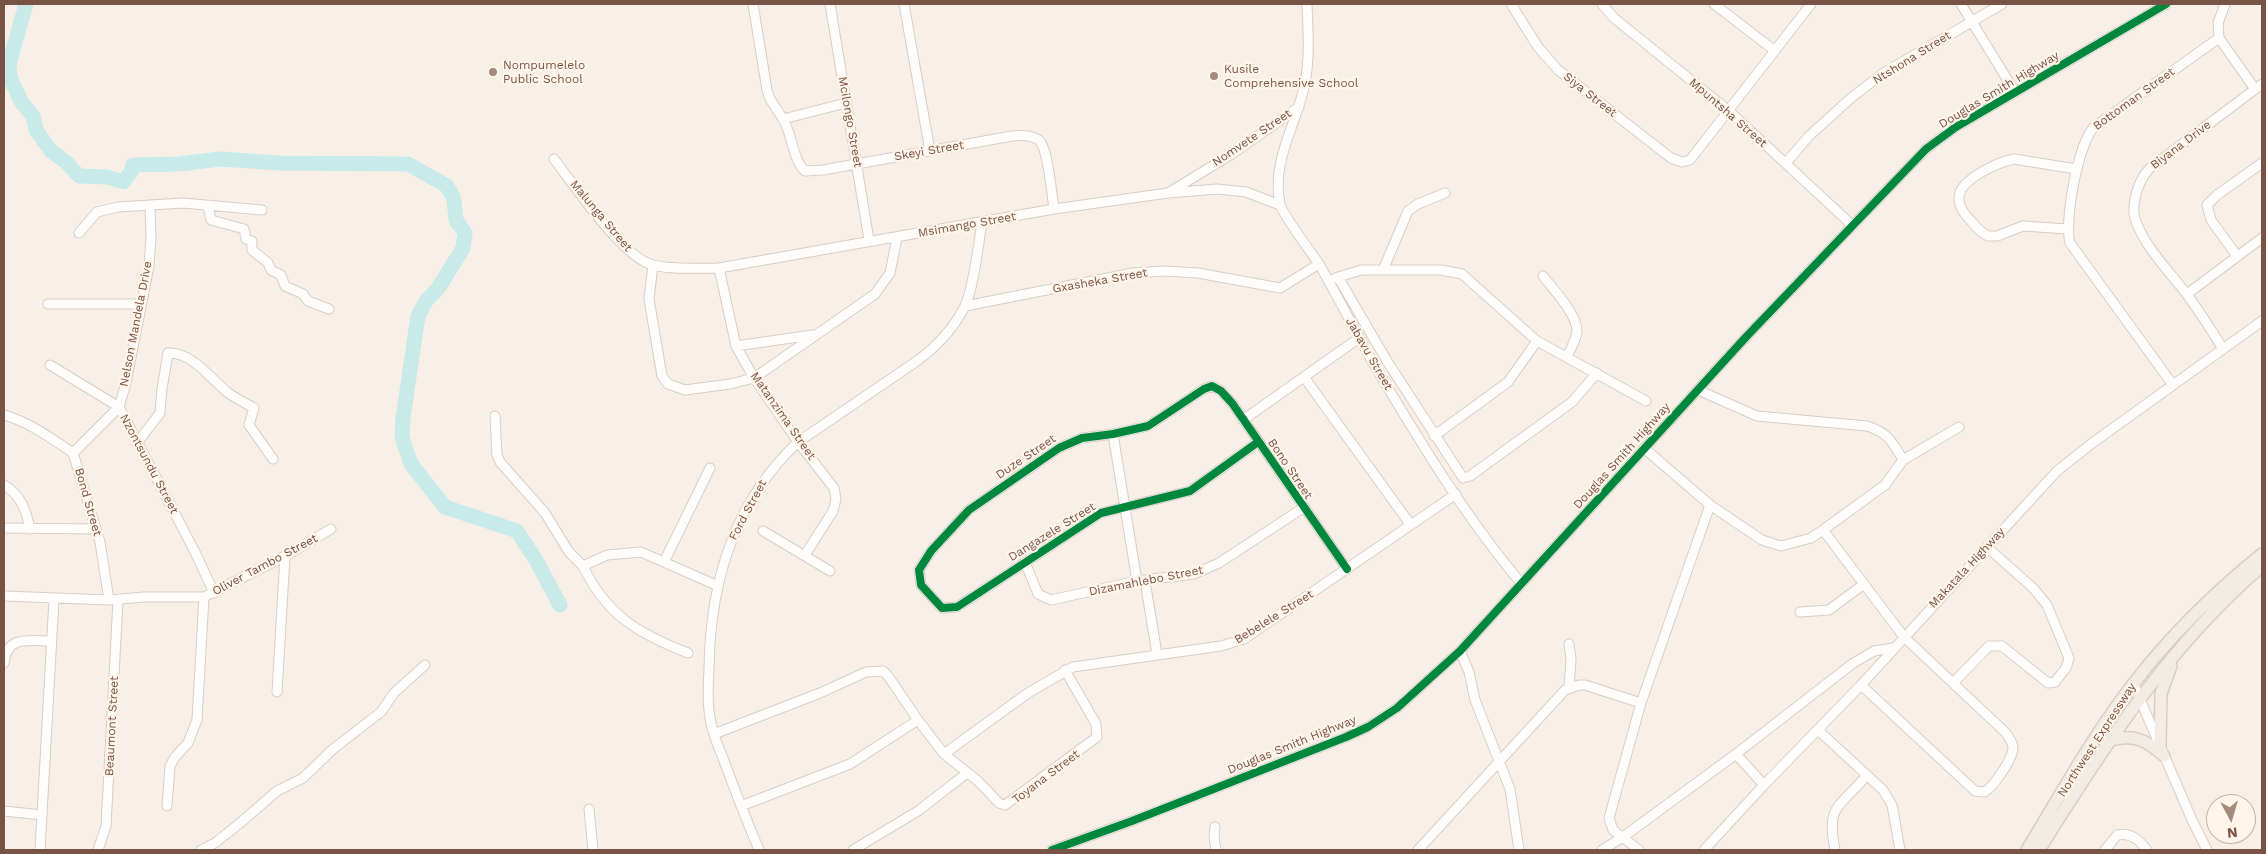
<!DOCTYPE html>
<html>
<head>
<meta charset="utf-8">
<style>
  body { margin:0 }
  #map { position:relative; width:2266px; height:854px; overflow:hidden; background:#f8f0e7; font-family:"Work Sans",sans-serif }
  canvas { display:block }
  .frame { position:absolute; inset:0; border:5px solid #795345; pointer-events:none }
  .north { position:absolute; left:2206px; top:794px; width:50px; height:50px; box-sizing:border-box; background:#fff5ea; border:1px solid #c9b4a8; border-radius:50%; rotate:174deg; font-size:14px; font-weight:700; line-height:20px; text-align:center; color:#795345 }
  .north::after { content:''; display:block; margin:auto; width:18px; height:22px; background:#a58a7e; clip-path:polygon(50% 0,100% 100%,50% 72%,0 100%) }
</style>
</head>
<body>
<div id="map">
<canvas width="2266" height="854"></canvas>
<div class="frame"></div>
<div class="north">N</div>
</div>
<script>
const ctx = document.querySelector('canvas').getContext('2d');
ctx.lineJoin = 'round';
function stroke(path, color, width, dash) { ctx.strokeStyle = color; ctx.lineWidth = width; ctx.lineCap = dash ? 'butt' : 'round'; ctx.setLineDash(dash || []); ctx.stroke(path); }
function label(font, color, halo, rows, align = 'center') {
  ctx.font = font + ' "Work Sans",sans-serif'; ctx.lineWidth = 4.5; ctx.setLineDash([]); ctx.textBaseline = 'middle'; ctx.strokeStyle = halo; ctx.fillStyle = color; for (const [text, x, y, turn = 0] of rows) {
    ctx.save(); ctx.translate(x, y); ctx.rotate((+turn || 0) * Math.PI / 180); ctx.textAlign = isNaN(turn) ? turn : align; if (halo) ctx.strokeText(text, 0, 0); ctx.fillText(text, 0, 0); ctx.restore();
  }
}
stroke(new Path2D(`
  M 26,4 L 9,64 L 10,78 L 22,103 L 33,116 L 36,130 L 51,151 L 66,162 L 79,176 L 108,177 L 123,182 L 131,172 L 133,165 L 179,164 L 220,159 L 279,163 L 408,164 L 447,186 L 454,199 L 456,220 L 465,233 L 463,248 L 437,290 L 426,301 L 418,316 L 403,418 L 402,437 L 411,464 L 445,507 L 517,531 L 536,560 L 560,605`), '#c8eae9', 15);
const minor = new Path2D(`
  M 753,4 L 767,90 L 770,99 L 783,119 L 846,103
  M 830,4 L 869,240
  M 904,4 L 930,151
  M 1307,4 C 1308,29 1310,58 1305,83 C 1297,124 1271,160 1280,204 C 1282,214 1311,252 1319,264 C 1340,300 1358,338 1379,373 C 1422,445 1467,519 1521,583
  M 1511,4 L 1538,47 L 1558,70 L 1671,158 L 1682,162 L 1690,160 L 1811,4
  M 1602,4 L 1614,18 L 1729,111 L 1852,225
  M 1714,4 L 1775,51
  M 1961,4 L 2015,92
  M 2219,38 L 2218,23 L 2225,4
  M 783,119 C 792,133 793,161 805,171 L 823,170 L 1012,136 C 1021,135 1031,135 1039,140 C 1048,148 1052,196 1054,209
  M 554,159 C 574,185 623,258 653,265 C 674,270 698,268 719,268 L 1054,209 L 1168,193 L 1217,189 L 1246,192 L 1280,205
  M 1786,163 L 1808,137 L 1851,98 L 1882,74 L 2002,4
  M 1168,193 L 1232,154 L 1299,107
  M 208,206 L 211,220 L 244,229 L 246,239 L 252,241 L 252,250 L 268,263 L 271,270 L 281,275 L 285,286 L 303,294 L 308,301 L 329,309
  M 2067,229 L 2023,226 L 1997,236 L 1988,236 C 1981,233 1976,227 1971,221 C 1965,215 1958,206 1959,197 C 1960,179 1999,162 2014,159 L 2076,169
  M 79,233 L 97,212 L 118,207 L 183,203 L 262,210
  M 2237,256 L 2211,220 L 2207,205 L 2217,195 L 2262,163
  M 653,265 L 649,299 L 662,376 L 668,384 L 685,390 L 730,384 L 754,378 L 875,294 L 890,273 L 897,238
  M 719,268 L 736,346 L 754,378 L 798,442 L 834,488 L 836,499 L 833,511 L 805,555
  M 1383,270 L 1408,211 L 1418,204 L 1445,193
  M 1543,276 C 1553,289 1578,315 1577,332 C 1576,340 1570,350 1567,357
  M 1338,277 L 1387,361 L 1463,478 L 1470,476 L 1572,402 L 1597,373
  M 1335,278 L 1361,270 L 1441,270 L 1462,274 L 1537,341 L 1646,401
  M 2187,294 L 2262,238
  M 48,304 L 141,304
  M 965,306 L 1133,273 L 1165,271 L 1198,273 L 1280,288 L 1319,264
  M 736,346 L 812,335
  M 2223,349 C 2211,330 2199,310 2185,292 C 2168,270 2144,246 2135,219 C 2131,204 2138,181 2149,169 L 2262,84
  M 50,365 L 119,407 L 195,552 L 214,593
  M 1304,377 L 1410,524
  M 2173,385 L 2070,243 C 2064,221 2078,144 2094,127 L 2219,38 L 2255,89
  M 1698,390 L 1757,416 L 1867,426 C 1887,432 1893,442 1903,460
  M 4,415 C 29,422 51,438 73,453 L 100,542 L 109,600
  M 495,416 L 497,455 L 500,462 L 545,513 L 569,552 L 583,566
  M 1243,420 L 1359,338
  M 1113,434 L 1137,581
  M 1434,436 L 1508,382 L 1537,341
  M 1258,442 L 1190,491 L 1101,513 L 957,607 L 942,608 L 921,585 L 919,570 L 931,551 L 969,510 L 1059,448 L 1082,438 L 1113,434 L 1148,426 L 1204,389 L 1212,386 L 1221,391 L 1232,403 L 1347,569
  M 137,443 L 160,413 L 162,389 L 168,353 C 192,352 210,378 227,392 C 235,398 245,403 254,408 L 249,425 L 273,459
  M 1644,448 L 1710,505 L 1762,540 L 1781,546 L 1811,538 L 1823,530 L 1885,485 L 1903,460 L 1959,427
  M 73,453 L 119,407 L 126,383 L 149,266 L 151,237 L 150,205
  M 4,485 C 21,495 26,510 30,529
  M 4,528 L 96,529
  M 1823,530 L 1904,637 L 2006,733 C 2009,738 2013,742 2013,748 C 2013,758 1993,788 1984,792 L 1975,791 L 1861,685
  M 763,531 L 830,571
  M 664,562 L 710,468
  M 1025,562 L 1038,594 L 1051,600 L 1137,581 L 1194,574 L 1219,563 L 1303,508
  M 1145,581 L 1157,654
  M 4,596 L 109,600 L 144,597 L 204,597 L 285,556 L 331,529
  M 1800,612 L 1829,610 L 1864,584
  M 1569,644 L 1571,659 L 1569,688
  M 1460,651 L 1469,672 L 1475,700 L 1510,789 L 1519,850
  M 688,653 C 639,634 606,615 583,566 L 607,555 L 641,552 L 716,585
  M 4,663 C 7,635 28,641 50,641
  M 1953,683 L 1989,646 L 2002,646 L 2048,683 L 2055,682 L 2066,668 L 2069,658 L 2047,605 L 2033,588 L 1987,547
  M 2133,683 L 2192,820 L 2207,850
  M 277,692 L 285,556
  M 1818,730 L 1883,790 L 1892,805 L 1900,850
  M 714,734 L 820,693 L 866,672 L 883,671 L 888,676 L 918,720 L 944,754 L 978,781 L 999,803 L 1005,805 L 1097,737 L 1096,724 L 1065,670
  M 944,754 L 1028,693 L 1073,667 L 1221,646 L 1244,639 L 1456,494
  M 1736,754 L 1852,664 L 1874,651 L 1893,648
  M 167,806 L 170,766 L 175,757 L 188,743 L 197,720 L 204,597
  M 741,806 L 850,764 L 918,720
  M 589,809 L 593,850
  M 4,811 L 42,815
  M 1215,827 L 1214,837 L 1216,850
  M 40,850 L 54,599
  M 98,850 L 106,826 L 118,600
  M 201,850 L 215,843 L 239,824 L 277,791 L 303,778 L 333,749 L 381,712 L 394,693 L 425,665
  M 759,850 C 747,821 735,791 724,761 C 719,748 712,733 710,718 C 707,702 708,685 709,669 C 710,582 734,502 798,442 L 917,361 C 936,347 954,328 965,306 C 974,286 978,246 982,223
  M 853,850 L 918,811 L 967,773
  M 1052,850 L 1132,821 L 1346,737 L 1368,727 L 1397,708 L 1460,651 L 1746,337 L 1926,149 L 1956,127 L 2166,4
  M 1418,850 L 1565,690 L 1579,685 L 1585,685 L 1641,703
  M 1602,850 L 1623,837 L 1736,754 L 1764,785
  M 1639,850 L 1613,830 L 1609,818 L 1641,703 L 1710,505
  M 1704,850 L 1764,785 L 1861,685 L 2057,471 L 2091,444 L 2262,321
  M 1835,850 C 1826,804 1839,809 1866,776
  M 2105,850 L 2117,835 C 2131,832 2139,840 2147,850`);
const major = new Path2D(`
  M 2111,740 C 2135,734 2146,740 2164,756
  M 2160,747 L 2161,694 L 2171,666
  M 2027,850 C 2061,794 2093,735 2134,683 C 2171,635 2215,592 2262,554
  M 2039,850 C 2102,749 2170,644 2262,566`);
stroke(minor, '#dacdc6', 11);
stroke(major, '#dacdc6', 14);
stroke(minor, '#fefdfb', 9);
stroke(major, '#f3ece4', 11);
stroke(new Path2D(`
  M 1258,442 L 1190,491 L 1101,513 L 957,607 L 942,608 L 921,585 L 919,570 L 931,551 L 969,510 L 1059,448 L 1082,438 L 1113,434 L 1148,426 L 1204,389 L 1212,386 L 1221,391 L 1232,403 L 1347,569
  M 1052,850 L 1132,821 L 1346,737 L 1368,727 L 1397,708 L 1460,651 L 1746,337 L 1926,149 L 1956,127 L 2166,4`), '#00873e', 8);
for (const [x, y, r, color] of [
  [493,72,5,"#a58a7e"],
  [1214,76,5,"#a58a7e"]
]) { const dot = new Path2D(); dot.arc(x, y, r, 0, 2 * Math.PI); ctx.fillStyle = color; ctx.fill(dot); stroke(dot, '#fff5ea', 2); }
label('12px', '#795345', '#fff5ea', [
  ["Ntshona Street",1912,58,-32],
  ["Douglas Smith Highway",1999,90,-31],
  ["Siya Street",1590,95,38],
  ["Bottoman Street",2134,99,-36],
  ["Mpuntsha Street",1728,113,41],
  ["Mcilongo Street",850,122,80],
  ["Nomvete Street",1252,138,-34],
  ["Biyana Drive",2181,145,-37],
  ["Skeyi Street",929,151,-10],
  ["Malunga Street",601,216,50],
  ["Msimango Street",967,225,-10],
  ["Gxasheka Street",1100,281,-10],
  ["Nelson Mandela Drive",136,324,-79],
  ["Jabavu Street",1369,354,60],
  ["Matanzima Street",783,416,55],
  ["Douglas Smith Highway",1622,456,-48],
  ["Duze Street",1026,457,-34],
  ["Nzontsundu Street",149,464,62],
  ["Bono Street",1290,469,56],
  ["Bond Street",88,502,74],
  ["Ford Street",748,510,-62],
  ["Dangazele Street",1052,532,-32],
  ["Oliver Tambo Street",265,565,-28],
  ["Makatala Highway",1967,568,-47],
  ["Dizamahlebo Street",1146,581,-11],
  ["Bebelele Street",1274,617,-32],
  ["Beaumont Street",112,726,-87],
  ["Northwest Expressway",2097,740,-57],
  ["Douglas Smith Highway",1292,745,-22],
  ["Toyana Street",1046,777,-37]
]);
label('12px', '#795345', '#fff5ea', [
  ["Nompumelelo",503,65],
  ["Public School",503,79],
  ["Kusile",1224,69],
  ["Comprehensive School",1224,83]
], 'left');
</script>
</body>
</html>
